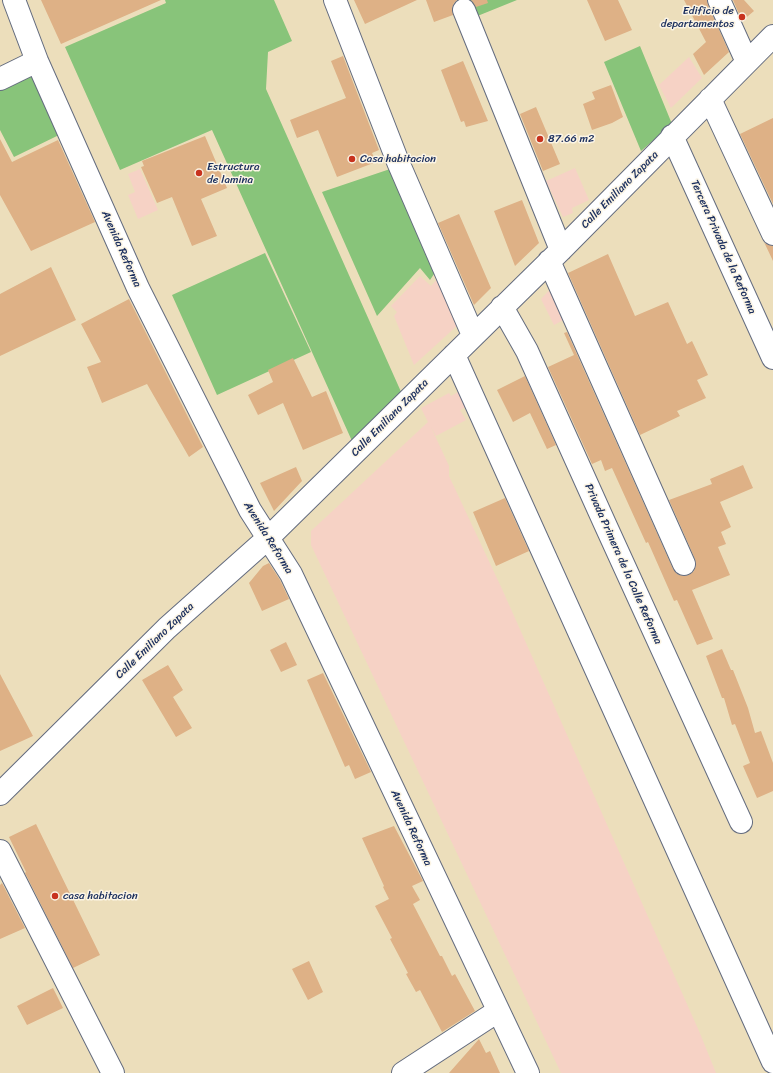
<!DOCTYPE html>
<html>
<head>
<meta charset="utf-8">
<style>
  body { margin:0 }
  canvas { display:block; background:#ecdebb }
</style>
</head>
<body>
<canvas width="773" height="1073"></canvas>
<script>
const ctx = document.querySelector('canvas').getContext('2d');
ctx.lineJoin = 'round';
function fillPath(path, color) { ctx.fillStyle = color; ctx.fill(path, 'evenodd'); }
function stroke(path, color, width, dash) { ctx.strokeStyle = color; ctx.lineWidth = width; ctx.lineCap = dash ? 'butt' : 'round'; ctx.setLineDash(dash || []); ctx.stroke(path); }
function label(font, color, halo, rows, align = 'center') {
  ctx.font = font + ' Sriracha,sans-serif'; ctx.lineWidth = 3; ctx.setLineDash([]); ctx.textBaseline = 'middle'; ctx.strokeStyle = halo; ctx.fillStyle = color; for (const [text, x, y, turn = 0] of rows) {
    ctx.save(); ctx.translate(x, y); ctx.rotate((+turn || 0) * Math.PI / 180); ctx.textAlign = isNaN(turn) ? turn : align; if (halo) ctx.strokeText(text, 0, 0); ctx.fillText(text, 0, 0); ctx.restore();
  }
}
fillPath(new Path2D(`
  M 689,57 L 702,78 L 671,108 L 659,85 Z
  M 575,168 L 589,200 L 572,208 L 573,213 L 563,217 L 546,181 Z
  M 140,169 L 158,210 L 138,219 L 128,195 L 135,192 L 128,174 Z
  M 420,276 L 431,286 L 439,277 L 460,323 L 414,365 L 394,316 L 397,312 L 391,306 Z
  M 556,283 L 571,316 L 554,325 L 541,299 Z
  M 460,391 L 468,406 L 460,410 L 466,420 L 436,436 L 431,427 L 449,466 L 449,476 L 502,589 L 699,1031 L 716,1073 L 561,1073 L 311,545 L 311,531 L 428,422 L 421,408 L 449,393 L 451,396 Z`), '#f6d2c5');
fillPath(new Path2D(`
  M 165,0 L 274,0 L 292,41 L 268,52 L 266,89 L 402,394 L 352,441 L 212,130 L 120,170 L 65,47 L 166,3 Z
  M 468,0 L 517,0 L 475,17 Z
  M 640,46 L 672,124 L 641,151 L 604,62 Z
  M 33,70 L 59,135 L 14,157 L 0,130 L 0,86 Z
  M 393,168 L 436,271 L 430,280 L 420,268 L 377,316 L 322,192 Z
  M 265,253 L 311,352 L 217,395 L 172,295 Z`), '#88c47a');
fillPath(new Path2D(`
  M 41,0 L 161,0 L 61,44 Z
  M 354,0 L 417,0 L 365,24 Z
  M 426,0 L 457,0 L 454,3 L 452,8 L 453,15 L 434,22 Z
  M 471,0 L 487,0 L 488,3 L 476,7 Z
  M 587,0 L 618,0 L 632,30 L 605,41 Z
  M 684,0 L 707,0 L 708,5 L 729,52 L 704,75 L 693,54 L 706,42 Z
  M 733,0 L 744,0 L 754,11 L 742,21 Z
  M 343,56 L 379,150 L 372,153 L 376,162 L 337,177 L 318,130 L 297,138 L 290,120 L 346,98 L 331,61 Z
  M 463,61 L 488,121 L 466,127 L 464,121 L 461,122 L 441,70 Z
  M 611,85 L 623,117 L 612,123 L 592,130 L 583,104 L 595,99 L 592,92 Z
  M 536,107 L 560,164 L 543,171 L 520,114 Z
  M 773,118 L 773,204 L 740,134 Z
  M 205,136 L 227,188 L 201,199 L 217,236 L 192,246 L 172,197 L 157,203 L 141,167 L 144,166 L 142,161 Z
  M 0,139 L 12,162 L 58,140 L 95,222 L 31,251 L 0,195 Z
  M 522,200 L 539,243 L 515,266 L 494,211 Z
  M 459,214 L 491,288 L 474,305 L 438,223 Z
  M 764,242 L 766,244 L 773,246 L 773,261 Z
  M 608,254 L 635,316 L 668,302 L 687,344 L 692,341 L 708,375 L 697,380 L 706,398 L 677,411 L 680,416 L 640,435 L 568,273 Z
  M 51,267 L 76,320 L 0,356 L 0,294 Z
  M 129,299 L 203,447 L 189,457 L 147,384 L 102,403 L 87,367 L 101,362 L 81,324 Z
  M 567,332 L 673,569 L 677,574 L 683,576 L 689,575 L 694,571 L 696,565 L 695,559 L 669,500 L 712,484 L 710,479 L 743,465 L 753,488 L 720,502 L 731,527 L 721,532 L 726,544 L 718,547 L 730,575 L 692,590 L 713,639 L 697,645 L 677,600 L 674,601 L 648,542 L 646,543 L 612,468 L 605,471 L 601,460 L 592,464 L 548,367 L 574,355 L 564,333 Z
  M 293,358 L 312,397 L 326,391 L 343,433 L 303,450 L 283,403 L 258,415 L 248,395 L 273,382 L 268,370 Z
  M 525,376 L 556,445 L 547,449 L 530,413 L 513,422 L 497,390 Z
  M 296,467 L 302,481 L 274,511 L 260,483 Z
  M 505,498 L 529,551 L 496,566 L 473,512 Z
  M 269,563 L 280,580 L 289,599 L 262,611 L 249,583 L 263,566 Z
  M 286,642 L 297,665 L 281,672 L 270,650 Z
  M 722,649 L 731,670 L 733,670 L 748,708 L 755,733 L 761,731 L 773,763 L 773,791 L 757,798 L 743,766 L 750,763 L 735,724 L 732,725 L 724,698 L 722,698 L 706,656 Z
  M 168,665 L 183,690 L 173,697 L 192,728 L 176,737 L 142,680 Z
  M 323,673 L 371,772 L 355,779 L 349,765 L 345,767 L 307,680 Z
  M 0,674 L 33,736 L 0,751 Z
  M 36,824 L 100,955 L 73,968 L 25,873 L 26,872 L 9,837 Z
  M 394,826 L 423,881 L 412,886 L 420,900 L 413,904 L 440,956 L 442,956 L 452,976 L 455,974 L 475,1011 L 442,1032 L 420,990 L 416,992 L 406,974 L 408,973 L 390,939 L 392,938 L 375,906 L 389,899 L 383,887 L 384,886 L 362,838 Z
  M 2,883 L 25,928 L 0,939 L 0,885 Z
  M 309,961 L 323,992 L 308,1000 L 292,969 Z
  M 53,988 L 63,1008 L 27,1025 L 17,1006 Z
  M 479,1039 L 486,1053 L 490,1051 L 500,1073 L 449,1073 Z`), '#deb186');
const minor = new Path2D(`
  M 14,0 L 37,61 L 138,288 L 250,510 L 291,574 L 528,1073
  M 335,0 L 398,162 L 473,335
  M 719,0 L 747,62
  M 464,10 L 561,250
  M 0,79 L 37,61
  M 710,99 L 773,234
  M 672,136 L 773,358
  M 549,261 L 684,564
  M 502,307 L 527,351 L 605,524 L 741,822
  M 454,355 L 773,1062
  M 0,794 L 167,628 L 268,538 L 561,250 L 773,36
  M 0,851 L 113,1073
  M 403,1073 L 498,1011`);
stroke(minor, '#646c7f', 24);
stroke(minor, '#fff', 22);
for (const [x, y, r, color] of [
  [742,17,4,"#c8321e"],
  [540,139,4,"#c8321e"],
  [352,159,4,"#c8321e"],
  [199,173,4,"#c8321e"],
  [55,896,4,"#c8321e"]
]) { const dot = new Path2D(); dot.arc(x, y, r, 0, 2 * Math.PI); ctx.fillStyle = color; ctx.fill(dot); stroke(dot, '#fcf5e5', 1.5); }
label('11px', '#1b2f5e', '#fcf5e5', [
  ["Edificio de",734,11,"right"],
  ["departamentos",734,24,"right"],
  ["87.66 m2",548,139],
  ["Casa habitacion",360,159],
  ["Estructura",207,167],
  ["de lamina",207,180],
  ["casa habitacion",63,896]
], 'left');
label('11px', '#1b2f5e', '#fcf5e5', [
  ["Calle Emiliano Zapata",620,190,-45],
  ["Tercera Privada de la Reforma",723,247,66],
  ["Avenida Reforma",121,249,66],
  ["Calle Emiliano Zapata",390,418,-45],
  ["Avenida Reforma",268,538,58],
  ["Privada Primera de la Calle Reforma",623,564,66],
  ["Calle Emiliano Zapata",155,641,-44],
  ["Avenida Reforma",411,828,65]
]);
</script>
</body>
</html>
